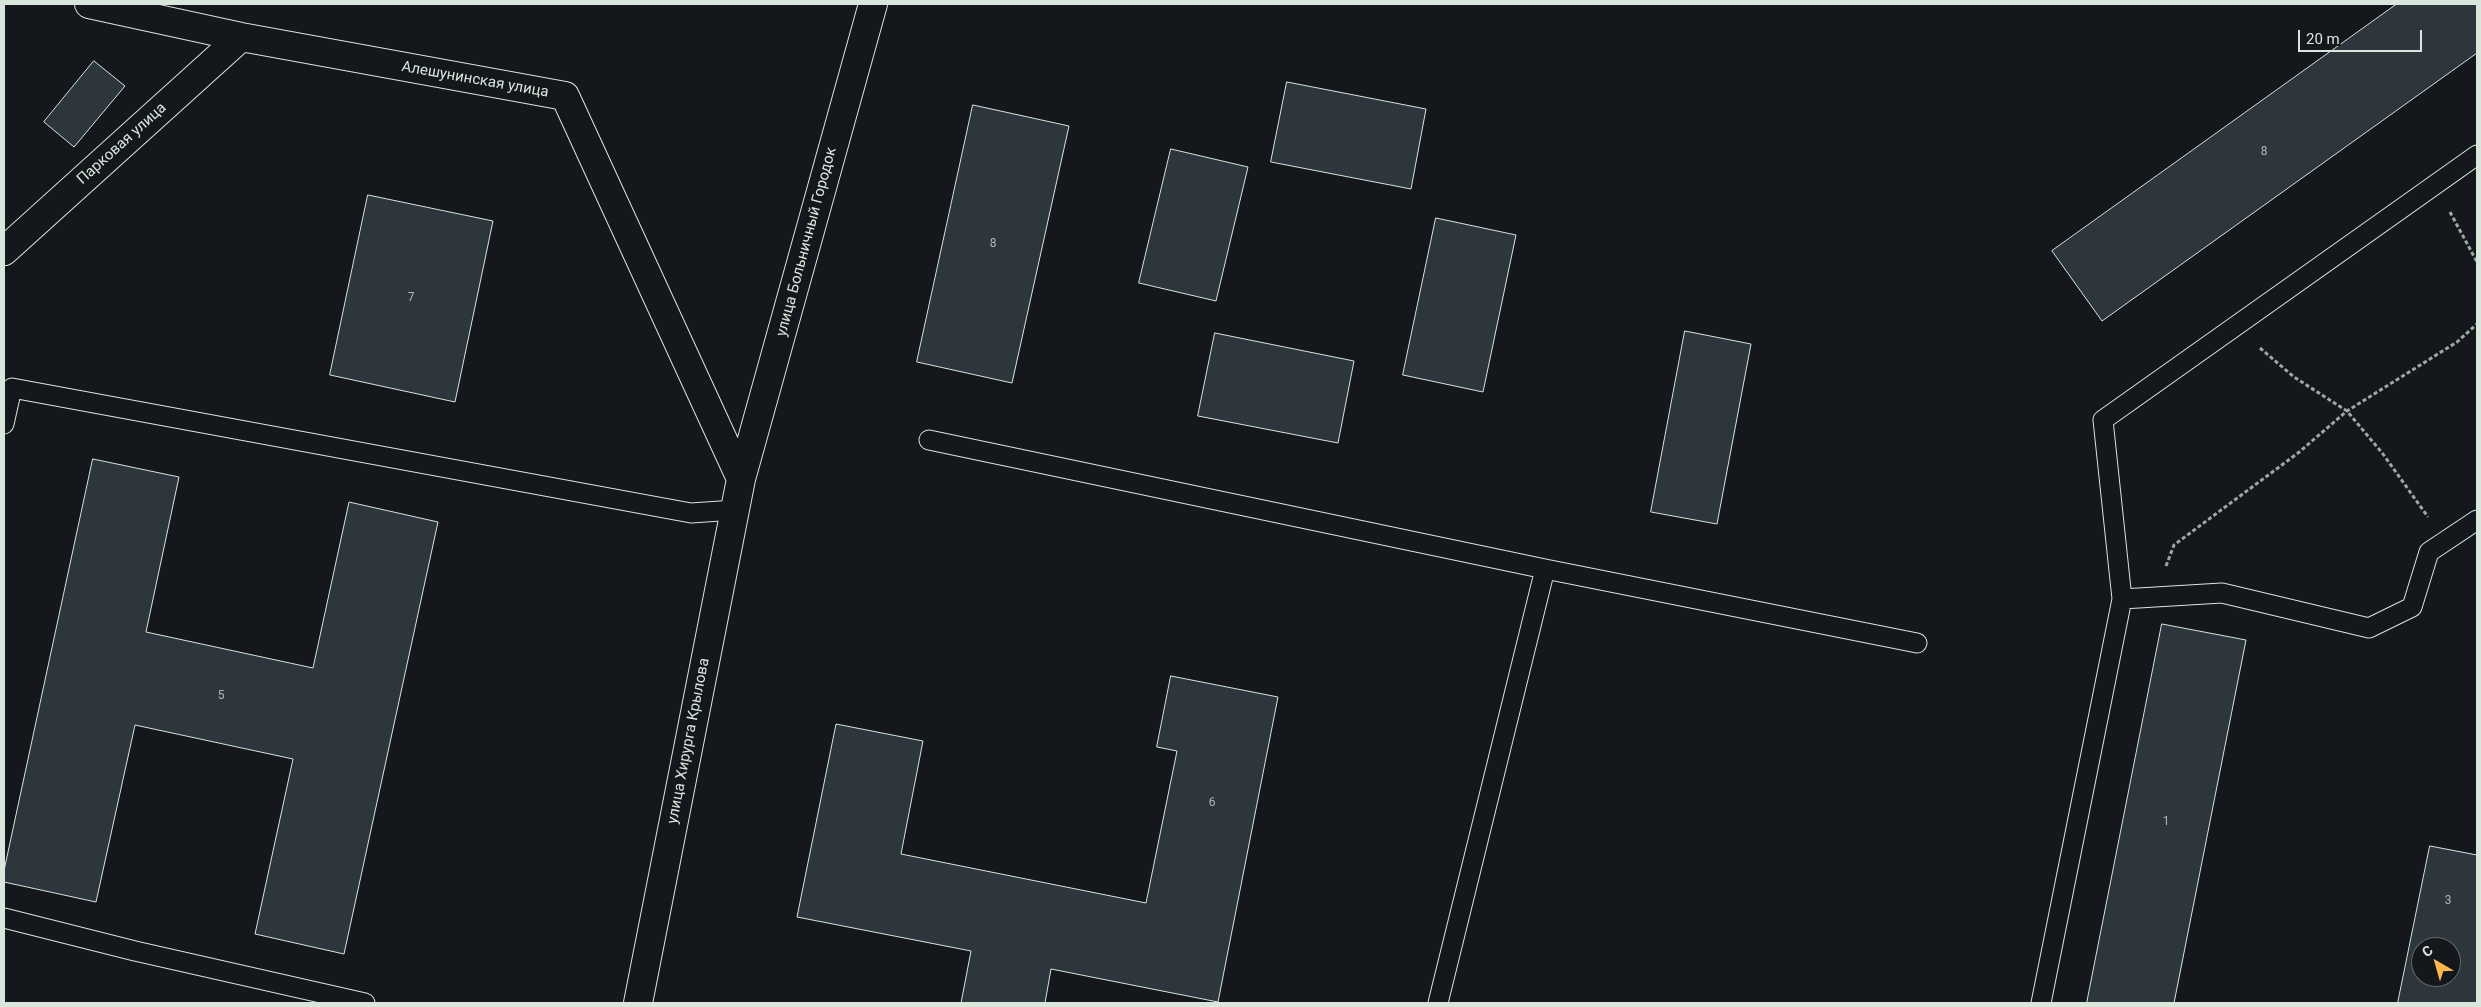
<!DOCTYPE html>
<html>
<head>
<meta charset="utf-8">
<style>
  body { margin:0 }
  #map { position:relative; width:2481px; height:1007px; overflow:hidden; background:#14181c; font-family:Roboto,sans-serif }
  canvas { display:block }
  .frame { position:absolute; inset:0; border:5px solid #d8e6dc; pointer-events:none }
  .north { position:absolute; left:2411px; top:937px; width:50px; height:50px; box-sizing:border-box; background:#14181c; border:1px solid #626a69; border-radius:50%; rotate:322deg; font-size:14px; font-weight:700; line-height:20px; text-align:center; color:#d8e6dc }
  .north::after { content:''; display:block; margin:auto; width:18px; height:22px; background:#ffb74d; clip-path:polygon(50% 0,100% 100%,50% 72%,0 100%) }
  .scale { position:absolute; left:2298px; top:30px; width:124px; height:22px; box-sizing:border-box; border:2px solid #d8e6dc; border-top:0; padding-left:6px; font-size:15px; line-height:18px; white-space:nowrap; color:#d8e6dc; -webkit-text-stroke:4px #14181c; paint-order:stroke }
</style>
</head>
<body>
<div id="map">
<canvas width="2481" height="1007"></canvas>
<div class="frame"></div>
<div class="north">С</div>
<div class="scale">20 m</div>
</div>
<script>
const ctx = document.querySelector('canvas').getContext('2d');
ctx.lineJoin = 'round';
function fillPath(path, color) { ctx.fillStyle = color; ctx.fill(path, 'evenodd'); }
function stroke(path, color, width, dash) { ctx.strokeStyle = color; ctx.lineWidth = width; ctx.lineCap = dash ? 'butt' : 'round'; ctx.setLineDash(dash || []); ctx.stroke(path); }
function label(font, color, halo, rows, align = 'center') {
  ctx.font = font + ' Roboto,sans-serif'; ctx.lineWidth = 4; ctx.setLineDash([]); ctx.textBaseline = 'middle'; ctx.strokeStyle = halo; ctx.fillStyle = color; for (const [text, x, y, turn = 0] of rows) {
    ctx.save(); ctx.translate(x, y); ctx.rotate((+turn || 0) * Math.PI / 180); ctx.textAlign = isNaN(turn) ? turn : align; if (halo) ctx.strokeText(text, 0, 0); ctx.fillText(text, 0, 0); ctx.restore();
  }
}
const building = new Path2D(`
  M 2397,4 L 2477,4 L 2477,53 L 2102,321 L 2052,251 Z
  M 94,61 L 125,86 L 74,147 L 44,122 Z
  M 1287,82 L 1426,109 L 1411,189 L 1271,162 Z
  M 973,105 L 1069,126 L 1012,383 L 917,362 Z
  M 1171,149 L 1248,167 L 1216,301 L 1139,283 Z
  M 368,195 L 493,221 L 455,402 L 330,375 Z
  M 1436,218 L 1516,235 L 1483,392 L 1403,375 Z
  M 1685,331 L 1751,344 L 1717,524 L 1651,512 Z
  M 1215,333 L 1354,361 L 1338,443 L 1198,416 Z
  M 93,459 L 179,477 L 146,632 L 313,668 L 349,502 L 438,522 L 344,954 L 255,934 L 293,759 L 135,725 L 96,902 L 4,882 L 4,871 Z
  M 2162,624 L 2246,640 L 2174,1003 L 2087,1003 Z
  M 1171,676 L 1278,697 L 1218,1002 L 1051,969 L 1045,1003 L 961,1003 L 971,951 L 797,917 L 836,724 L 923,741 L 901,854 L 1146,903 L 1177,751 L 1157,747 Z
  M 2430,846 L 2477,855 L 2477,1003 L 2398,1003 ZM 2421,947 L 2451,947 L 2451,977 L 2421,977 Z`);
fillPath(building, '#2c363c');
stroke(building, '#d8e6dc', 1);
const lane = new Path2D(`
  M 4,424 L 12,388 L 691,513 L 735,510
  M 929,440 L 1545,569 L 1917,643
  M 2122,599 L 2103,420 L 2477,155
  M 4,918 L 135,951 L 365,1003
  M 1438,1003 L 1545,569
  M 2041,1003 L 2122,599 L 2222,593 L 2369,628 L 2412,607 L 2429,552 L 2477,520`);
const street = new Path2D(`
  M 89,4 L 241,37 L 565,96 L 741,479
  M 4,251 L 241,37
  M 638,1003 L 741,479 L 873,4`);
stroke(lane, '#d8e6dc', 21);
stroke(street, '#d8e6dc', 30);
stroke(new Path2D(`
  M 2450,212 L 2477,262
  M 2260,348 L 2294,377 L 2347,411 L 2383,454 L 2428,517
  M 2166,566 L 2174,545 L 2298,453 L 2347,411 L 2457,342 L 2477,324`), '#9da8a2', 3, [4, 2.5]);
stroke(lane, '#14181c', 19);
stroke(street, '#14181c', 28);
label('12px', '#adbab4', null, [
  ["8",2264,152],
  ["8",993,244],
  ["7",411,298],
  ["5",221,696],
  ["6",1212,803],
  ["1",2166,822],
  ["3",2448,901]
]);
label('15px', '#d8e6dc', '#14181c', [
  ["Алешунинская улица",475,80,10],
  ["Парковая улица",122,144,-42],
  ["улица Больничный Городок",807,242,-75],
  ["улица Хирурга Крылова",689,741,-79]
]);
</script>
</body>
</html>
